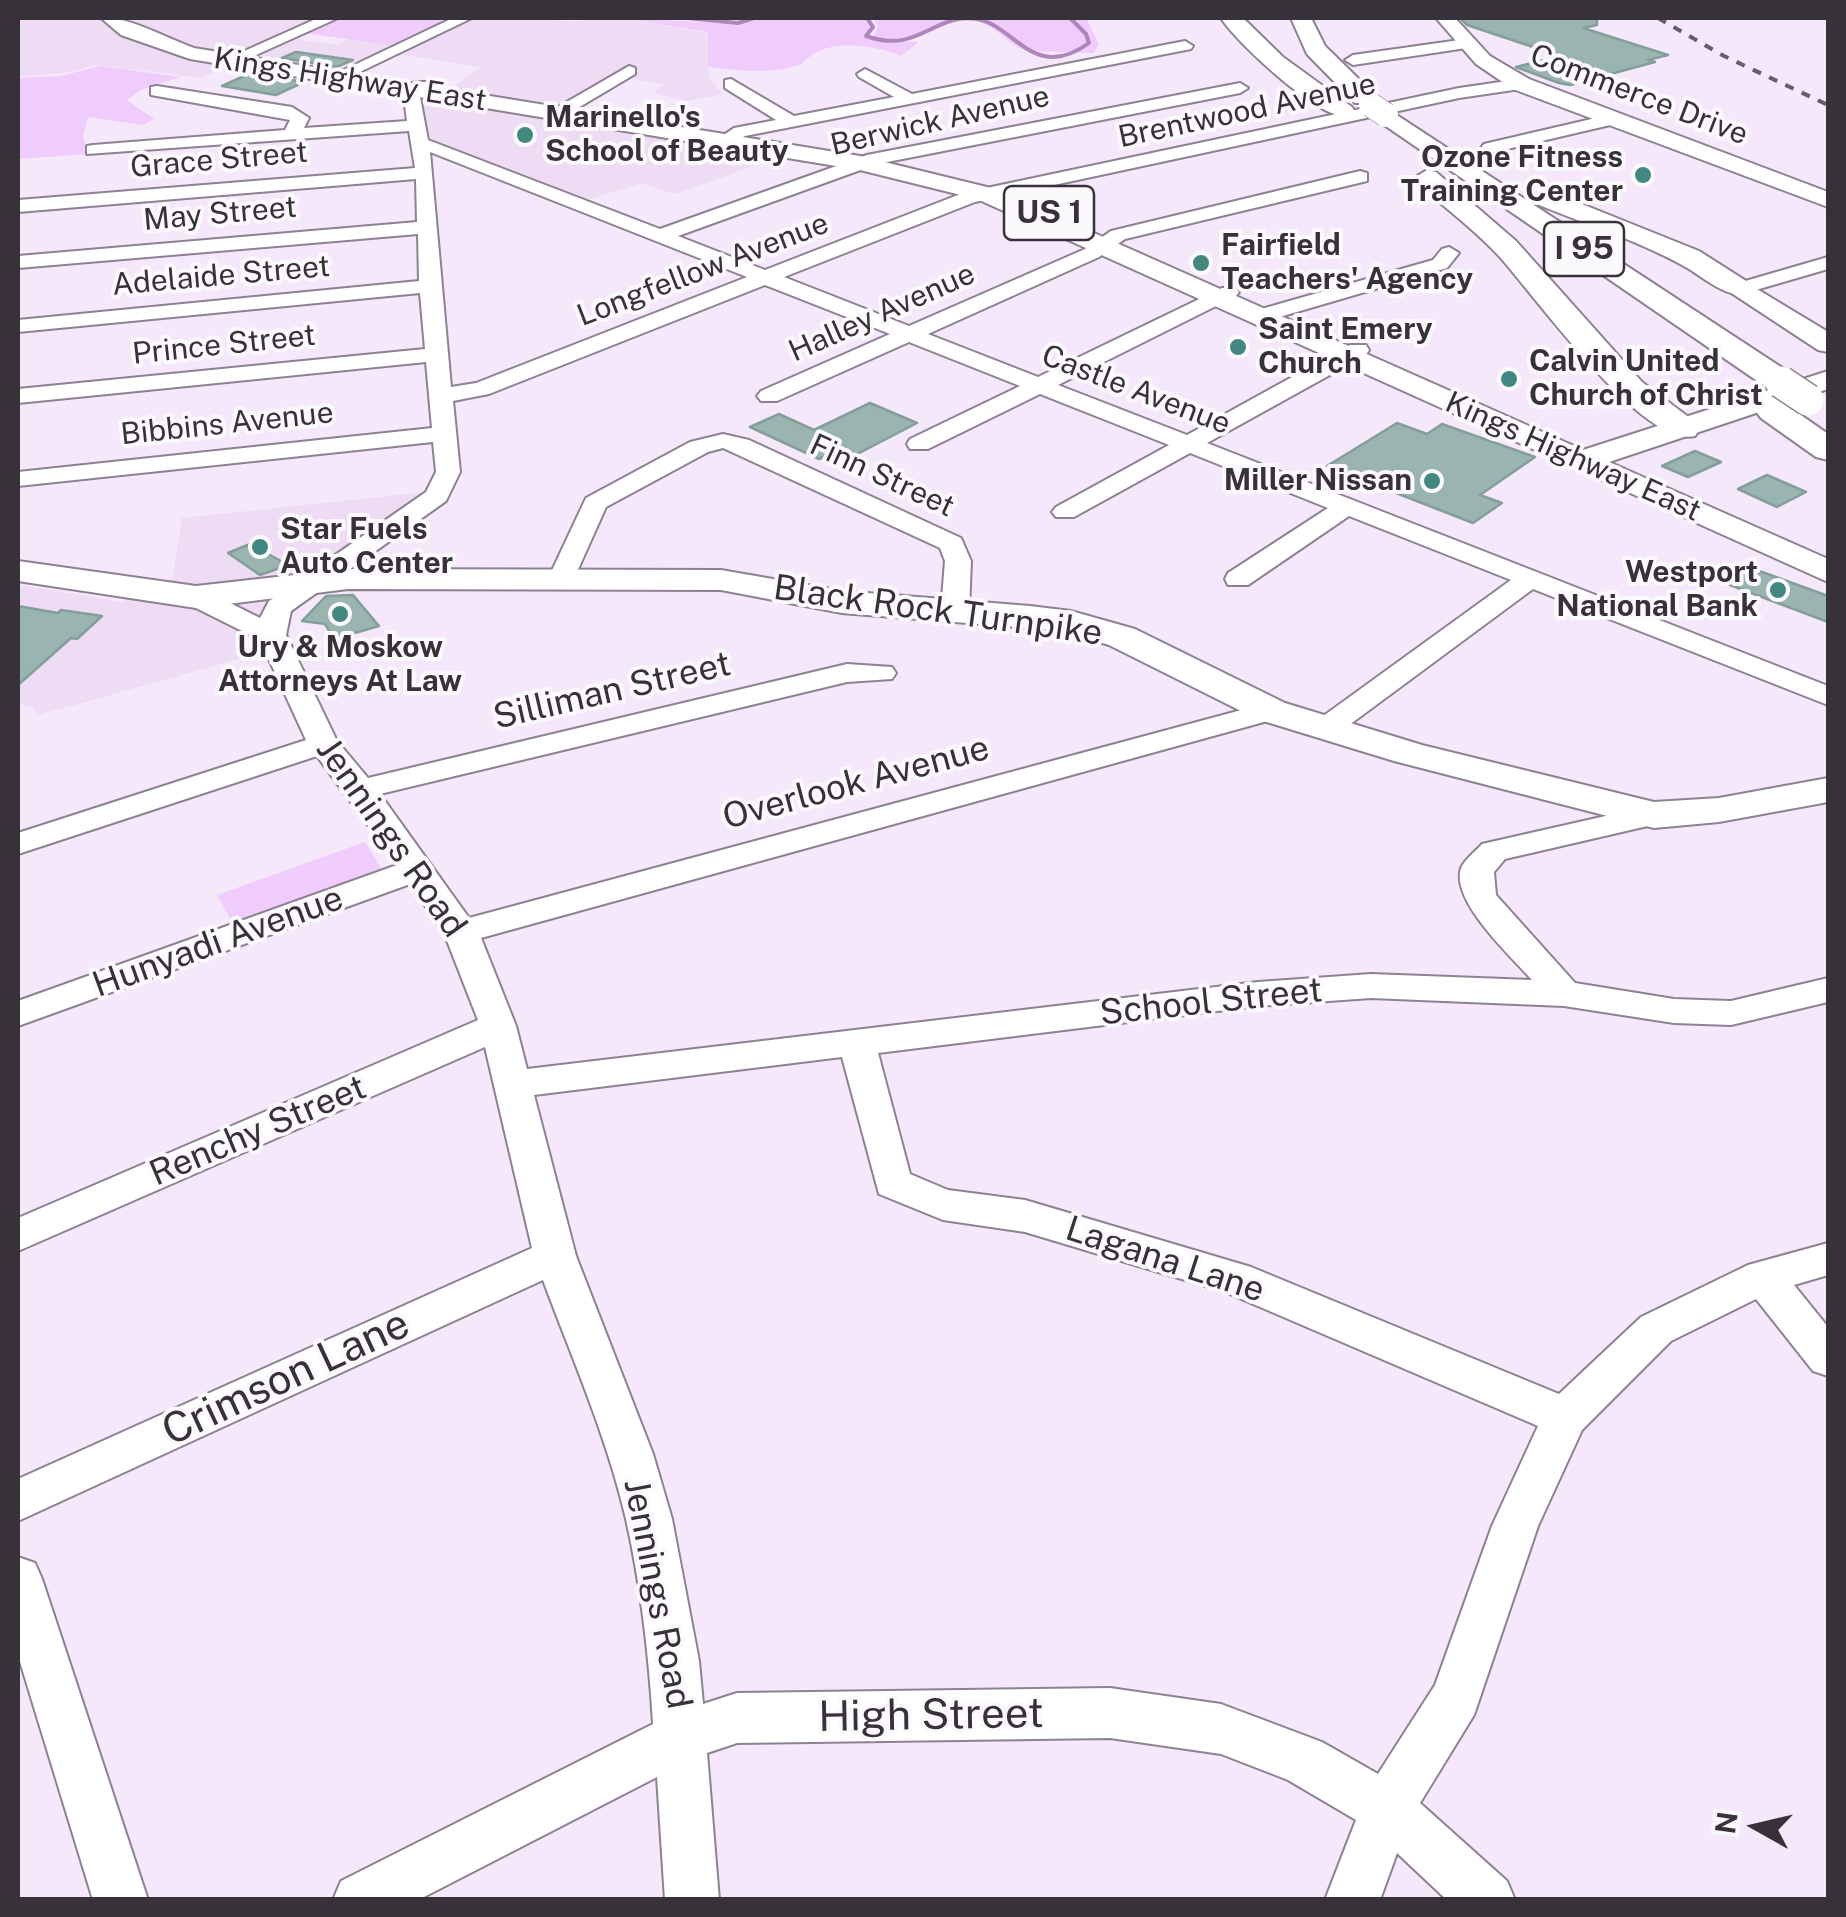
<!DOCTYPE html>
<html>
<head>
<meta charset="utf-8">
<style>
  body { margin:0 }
  #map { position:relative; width:1846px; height:1917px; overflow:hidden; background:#f5e8fb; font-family:"Public Sans",sans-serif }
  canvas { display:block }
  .frame { position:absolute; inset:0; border:20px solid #373239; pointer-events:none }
  .north { position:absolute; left:1706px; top:1777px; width:100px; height:100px; -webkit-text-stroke:8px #fcf9fd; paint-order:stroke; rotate:278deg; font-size:28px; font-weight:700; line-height:40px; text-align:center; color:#373239 }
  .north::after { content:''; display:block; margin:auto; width:35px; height:45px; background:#373239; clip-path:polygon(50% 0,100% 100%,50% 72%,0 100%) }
</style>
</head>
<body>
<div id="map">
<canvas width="1846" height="1917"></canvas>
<div class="frame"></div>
<div class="north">N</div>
</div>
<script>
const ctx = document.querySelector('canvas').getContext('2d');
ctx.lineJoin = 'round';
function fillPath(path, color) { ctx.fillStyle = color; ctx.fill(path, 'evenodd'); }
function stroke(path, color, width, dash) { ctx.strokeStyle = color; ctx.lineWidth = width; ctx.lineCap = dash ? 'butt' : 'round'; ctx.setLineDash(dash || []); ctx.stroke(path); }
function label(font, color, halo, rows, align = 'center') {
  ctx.font = font + ' "Public Sans",sans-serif'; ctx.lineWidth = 8; ctx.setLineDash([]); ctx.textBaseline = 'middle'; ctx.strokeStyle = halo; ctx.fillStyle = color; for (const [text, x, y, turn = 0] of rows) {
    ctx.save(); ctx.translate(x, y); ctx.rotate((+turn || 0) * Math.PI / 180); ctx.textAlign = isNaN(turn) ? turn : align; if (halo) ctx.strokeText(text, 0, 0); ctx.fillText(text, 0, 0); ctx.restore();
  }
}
fillPath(new Path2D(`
  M 18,18 L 324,18 L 282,37 L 337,45 L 349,39 L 394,46 L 339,70 L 255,56 L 201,78 L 97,65 L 64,73 L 18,76 Z
  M 472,18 L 574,21 L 623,18 L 706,33 L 709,78 L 723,94 L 688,101 L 653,93 L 666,84 L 631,79 L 580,108 L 451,88 L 481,67 L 396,54 Z
  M 423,97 L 785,155 L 675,194 L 642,183 L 580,202 L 432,140 L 424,123 Z
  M 426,492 L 395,515 L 425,521 L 297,606 L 287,624 L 293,644 L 39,715 L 32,707 L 18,704 L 18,589 L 21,585 L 123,602 L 149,578 L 172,581 L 182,518 Z`), '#eedcf5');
fillPath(new Path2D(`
  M 337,18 L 459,18 L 395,46 L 305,33 Z
  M 624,18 L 739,24 L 757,18 L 866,18 L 871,26 L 865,36 L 870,40 L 919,42 L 901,56 C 878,46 838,40 815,53 C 807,57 805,64 796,66 C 766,75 738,70 708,67 L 707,32 Z
  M 874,18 L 1086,18 L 1099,44 L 1094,53 L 1027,51 C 1005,44 996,23 972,20 C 936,16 913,49 874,36 L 878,27 Z
  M 101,66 L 180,77 L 141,90 L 127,100 L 154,119 L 143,125 L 88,117 L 83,137 L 89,154 L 18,159 L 18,78 L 60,76 Z
  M 365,842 L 383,871 L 234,925 L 217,895 Z`), '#f0ccfd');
stroke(new Path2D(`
  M 687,18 L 738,23 L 754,18
  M 867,18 L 873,27 L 866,36 C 919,55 934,12 977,19 C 1014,25 1034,83 1089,43 L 1086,34 L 1070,18`), '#ae86bc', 4);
const building = new Path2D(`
  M 1460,18 L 1597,18 L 1597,25 L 1583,28 L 1668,55 L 1648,60 L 1655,62 L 1570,85 L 1559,83 L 1516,67 L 1560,56 L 1467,25 Z
  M 296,52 L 353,60 L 336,67 L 282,58 Z
  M 251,73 L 304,82 L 276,95 L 222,86 Z
  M 870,403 L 917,423 L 840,463 L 826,456 L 819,459 L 750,427 L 779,414 L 814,430 Z
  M 1397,423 L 1427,434 L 1442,424 L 1535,457 L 1480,495 L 1502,503 L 1473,523 L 1327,466 Z
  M 1695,451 L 1721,462 L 1688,477 L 1662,466 Z
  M 1767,475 L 1806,492 L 1777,507 L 1738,489 Z
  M 250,544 L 288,565 L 260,575 L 228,553 Z
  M 1743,565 L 1828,596 L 1828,622 L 1722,582 Z
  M 353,595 L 379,626 L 334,639 L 325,624 L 302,621 L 326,596 Z
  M 18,606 L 58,613 L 61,610 L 102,616 L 77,639 L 71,638 L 18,685 Z`);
fillPath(building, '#9ab4b0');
stroke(building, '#849e9a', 2.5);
const minor = new Path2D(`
  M 318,18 L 338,18 L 236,64 L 222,61 Z
  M 453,18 L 472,18 L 341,81 L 327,78 Z
  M 1467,39 L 1475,44 L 1473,47 L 1353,65 L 1345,60 L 1353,55 Z
  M 1185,41 L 1193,46 L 1191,49 L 745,136 L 724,146 L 715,141 L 734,128 L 776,120 L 725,88 L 725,80 L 731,79 L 794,116 L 894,97 L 859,77 L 857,74 L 865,69 L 912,94 Z
  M 629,66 L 635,68 L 635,74 L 561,118 L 546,114 Z
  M 1521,79 L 1527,80 L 1527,88 L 1459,98 L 975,202 L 784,277 L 909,326 L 1085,249 L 1111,231 L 1360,171 L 1367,173 L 1367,181 L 1125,239 L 1099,257 L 928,334 L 1038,377 L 1222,288 L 1236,288 L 1239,292 L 1236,296 L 1058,385 L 1187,435 L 1350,345 L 1366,345 L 1369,350 L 1366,355 L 1207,443 L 1828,686 L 1828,705 L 1533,589 L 1337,734 L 1315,734 L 1311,728 L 1315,722 L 1511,580 L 1349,516 L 1248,585 L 1228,585 L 1225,579 L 1228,573 L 1328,508 L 1190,453 L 1074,517 L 1056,517 L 1052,512 L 1056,507 L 1169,445 L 1040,394 L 928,449 L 910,449 L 907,444 L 910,439 L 1020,386 L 909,342 L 777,401 L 761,401 L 757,396 L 761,391 L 890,334 L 765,285 L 489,394 L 453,401 L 460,472 L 446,501 L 291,611 L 286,635 L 337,741 L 368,778 L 847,664 L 892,667 L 896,673 L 892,679 L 847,682 L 380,794 L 469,918 L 1260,705 L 1282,705 L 1286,711 L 1282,717 L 481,938 L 516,1026 L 527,1069 L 1258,982 L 1371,974 L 1532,980 C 1512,957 1450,901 1461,868 C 1465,859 1476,851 1482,844 L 1654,805 L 1665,808 L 1670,815 L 1665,822 L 1505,859 L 1494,872 L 1496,895 L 1575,983 L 1674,999 L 1731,1001 L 1828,978 L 1828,1002 L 1731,1025 L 1674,1023 L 1564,1006 L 1371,998 L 1258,1006 L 878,1053 L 910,1174 L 948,1190 L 1025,1200 L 1251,1267 L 1559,1394 L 1641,1317 L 1748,1265 L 1828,1243 L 1828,1275 L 1794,1285 L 1828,1327 L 1828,1376 L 1813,1371 L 1756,1299 L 1671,1341 L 1582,1430 L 1538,1526 L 1474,1715 L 1420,1803 L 1507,1881 L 1515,1900 L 1447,1900 L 1397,1853 L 1380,1900 L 1325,1900 L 1356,1820 L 1288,1780 L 1221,1754 L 1110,1738 L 737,1743 L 707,1753 L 719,1900 L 665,1900 L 657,1777 L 418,1900 L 333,1900 L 341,1881 L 653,1724 C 649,1656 641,1586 626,1519 C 607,1437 572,1358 543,1280 L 18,1521 L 18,1479 L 532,1248 L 485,1047 L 18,1251 L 18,1218 L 478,1020 L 444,933 L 410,884 L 18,1026 L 18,1001 L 397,865 L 317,756 L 18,854 L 18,833 L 306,740 L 260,640 L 186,603 L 182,597 L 196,589 L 206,591 L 260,618 L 269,601 L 426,492 L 436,472 L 433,442 L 18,486 L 18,472 L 432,428 L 426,362 L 18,403 L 18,389 L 425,349 L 420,293 L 18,332 L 18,320 L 419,281 L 418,234 L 18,268 L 18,256 L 417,222 L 416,179 L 18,212 L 18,200 L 415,168 L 409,131 L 87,154 L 87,146 L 93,145 L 285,130 L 290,120 L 151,95 L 151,87 L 157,86 L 292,107 L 309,118 L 304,128 L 407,121 L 404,97 L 415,82 L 427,82 L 429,86 L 420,97 L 428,140 L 660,229 L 867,155 L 1240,83 L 1248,88 L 1240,93 L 877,164 L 678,236 L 765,270 L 963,193 L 1459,88 ZM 430,152 L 747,277 L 476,383 L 451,387 ZM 842,1057 L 879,1194 L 943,1220 L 1025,1232 L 1225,1292 L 1538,1426 L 1492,1526 L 1435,1685 L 1378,1774 L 1322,1742 L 1221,1704 L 1110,1688 L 737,1693 L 703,1704 L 699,1661 L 672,1519 L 653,1454 L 576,1256 L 534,1095 Z
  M 1613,114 L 1622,119 L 1619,123 L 1490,153 L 1481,148 L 1484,144 Z
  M 1449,247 L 1459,253 L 1447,268 L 1259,323 L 1248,317 L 1251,312 L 1433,260 L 1442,249 Z
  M 1828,257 L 1828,269 L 1742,294 L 1732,288 L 1735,284 Z
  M 723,434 L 749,440 L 961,538 L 971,561 L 969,611 L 965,617 L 945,617 L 941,611 L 945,561 L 940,548 L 723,448 L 708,452 L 606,507 L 571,585 L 551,585 L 548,579 L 586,498 L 690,442 Z
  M 18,1557 L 35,1563 L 42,1579 L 148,1900 L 93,1900 L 18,1655 Z`);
const major = new Path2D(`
  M 101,18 C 128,16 166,38 194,48 L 860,156 L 995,189 L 1583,450 L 1828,371 L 1828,389 L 1609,462 L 1828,559 L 1828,582 L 977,199 L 860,170 L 190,59 L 121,35 Z
  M 1436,18 L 1455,18 L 1490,56 L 1529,79 L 1828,192 L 1828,207 L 1513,89 L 1476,64 Z
  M 1742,280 L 1828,332 L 1828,352 L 1818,350 L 1733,294 L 1729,288 L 1733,282 Z
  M 18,561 L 196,586 L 348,569 L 721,570 L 842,591 L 1030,606 L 1071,611 L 1135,629 L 1285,703 L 1422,745 L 1654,802 L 1719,798 L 1828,778 L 1828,802 L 1719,822 L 1654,828 L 1394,761 L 1257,719 L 1109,645 L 1067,632 L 1030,628 L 842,613 L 721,590 L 348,589 L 196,608 L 18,581 Z`);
const highway = new Path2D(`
  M 1221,18 L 1243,18 L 1283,57 L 1352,107 L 1355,112 L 1352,117 C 1323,124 1236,42 1221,18 Z
  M 1291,18 L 1311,18 L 1325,46 L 1373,93 L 1376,98 L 1373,103 L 1355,103 L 1307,54 Z
  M 1386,108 L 1793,375 L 1797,382 L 1793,389 L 1769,389 L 1377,120 L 1374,115 L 1377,110 Z
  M 1427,170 L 1436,172 L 1516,241 L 1642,382 L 1695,422 L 1700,429 L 1695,436 C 1643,449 1534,294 1498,255 C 1474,229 1444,207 1418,184 L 1414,178 Z
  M 1547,190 L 1699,251 L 1757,288 L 1753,294 C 1730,300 1708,281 1689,269 C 1643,242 1587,225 1537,204 L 1533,198 Z
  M 1773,401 L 1785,404 L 1828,434 L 1828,460 L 1816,457 L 1761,418 L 1756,411 L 1761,404 Z`);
stroke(minor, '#8d8192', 4);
stroke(major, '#8d8192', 4);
stroke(highway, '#8d8192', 4);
fillPath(minor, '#fff');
fillPath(major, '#fff');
fillPath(highway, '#fff');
stroke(new Path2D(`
  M 1658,18 L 1724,56 L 1828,105`), '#655e68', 4, [9, 9]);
const highwayBridgeFar1 = new Path2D(`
  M 1371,105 L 1386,115`);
const highwayBridge = new Path2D(`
  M 1781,382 L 1808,400`);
stroke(highwayBridgeFar1, '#8d8192', 25, []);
stroke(highwayBridge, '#8d8192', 34, []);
stroke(highwayBridgeFar1, '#fff', 24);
stroke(highwayBridge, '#fff', 31);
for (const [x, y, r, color] of [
  [525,135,10,"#428880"],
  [1643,175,10,"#428880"],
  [1201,263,10,"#428880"],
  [1238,347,10,"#428880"],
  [1509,379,10,"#428880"],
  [1432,481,10,"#428880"],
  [260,547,10,"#428880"],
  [1778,590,10,"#428880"],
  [340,614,10,"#428880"]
]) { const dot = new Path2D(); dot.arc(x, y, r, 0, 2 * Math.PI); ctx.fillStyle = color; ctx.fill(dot); stroke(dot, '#fcf9fd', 4); }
label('30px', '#373239', '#fcf9fd', [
  ["Kings Highway East",350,80,9],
  ["Commerce Drive",1639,95,21],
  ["Brentwood Avenue",1247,111,-12],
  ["Berwick Avenue",940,121,-13],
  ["Grace Street",219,160,-5],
  ["May Street",220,214,-5],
  ["Longfellow Avenue",703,270,-21],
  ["Adelaide Street",221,276,-5],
  ["Halley Avenue",882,313,-24],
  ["Prince Street",224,345,-6],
  ["Castle Avenue",1136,390,21],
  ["Bibbins Avenue",227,424,-6],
  ["Kings Highway East",1573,457,24],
  ["Finn Street",882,476,25]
]);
label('bold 30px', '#373239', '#fcf9fd', [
  ["Marinello's",545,118],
  ["School of Beauty",545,152],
  ["Ozone Fitness",1623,158,"right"],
  ["Training Center",1623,192,"right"],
  ["Fairfield",1221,246],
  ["Teachers' Agency",1221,280],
  ["Saint Emery",1258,330],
  ["Church",1258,364],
  ["Calvin United",1529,362],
  ["Church of Christ",1529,396],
  ["Miller Nissan",1412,481,"right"],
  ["Star Fuels",280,530],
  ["Auto Center",280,564],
  ["Westport",1758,573,"right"],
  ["National Bank",1758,607,"right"],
  ["Ury & Moskow",340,648,"center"],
  ["Attorneys At Law",340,682,"center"]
], 'left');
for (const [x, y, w] of [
  [1049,213,90],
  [1584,249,80]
]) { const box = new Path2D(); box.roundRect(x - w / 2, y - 27, w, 54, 8); ctx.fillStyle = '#fcf9fd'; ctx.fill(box); stroke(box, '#373239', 2.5); }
label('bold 32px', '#373239', null, [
  ["US 1",1049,213],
  ["I 95",1584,249]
]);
label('35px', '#373239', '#fcf9fd', [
  ["Black Rock Turnpike",938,611,8],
  ["Silliman Street",612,691,-13],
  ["Overlook Avenue",856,783,-15],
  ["Jennings Road",391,838,55],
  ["Hunyadi Avenue",218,942,-20],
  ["School Street",1211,1002,-6],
  ["Renchy Street",258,1131,-23],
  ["Lagana Lane",1165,1260,18],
  ["Jennings Road",657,1594,79]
]);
label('42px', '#373239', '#fcf9fd', [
  ["Crimson Lane",286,1378,-25],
  ["High Street",931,1716,-1]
]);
</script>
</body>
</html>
